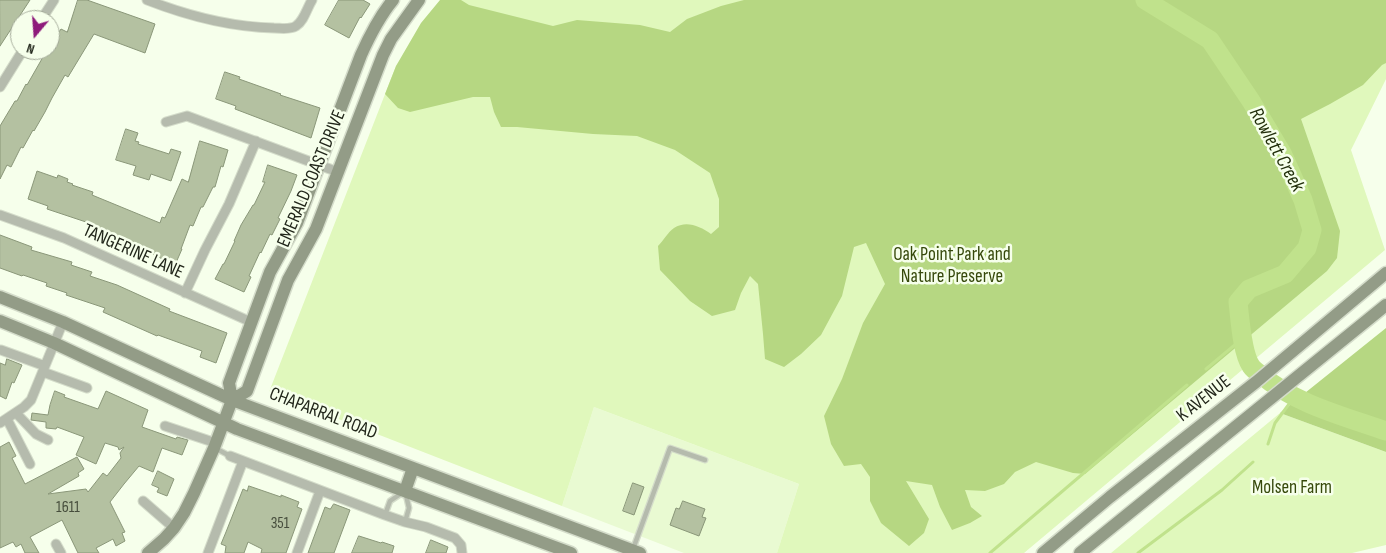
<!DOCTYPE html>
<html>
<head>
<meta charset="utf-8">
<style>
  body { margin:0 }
  #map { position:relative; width:1386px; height:553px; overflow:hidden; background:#f6ffeb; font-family:"Sofia Sans Condensed",sans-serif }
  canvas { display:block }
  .north { position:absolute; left:10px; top:10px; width:50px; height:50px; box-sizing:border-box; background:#f6ffeb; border:1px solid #a1a897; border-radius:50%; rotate:198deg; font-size:14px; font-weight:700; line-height:20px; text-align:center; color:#21261a }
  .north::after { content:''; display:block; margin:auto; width:18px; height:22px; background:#8e1b7b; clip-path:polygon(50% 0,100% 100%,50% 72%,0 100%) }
</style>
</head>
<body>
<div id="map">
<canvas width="1386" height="553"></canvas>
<div class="north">N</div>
</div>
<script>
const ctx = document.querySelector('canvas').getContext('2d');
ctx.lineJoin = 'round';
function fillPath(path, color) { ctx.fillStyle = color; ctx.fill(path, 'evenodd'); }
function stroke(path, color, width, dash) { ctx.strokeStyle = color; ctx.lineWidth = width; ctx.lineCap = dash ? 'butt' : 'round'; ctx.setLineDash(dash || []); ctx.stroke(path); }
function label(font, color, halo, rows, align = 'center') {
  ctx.font = font + ' "Sofia Sans Condensed",sans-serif'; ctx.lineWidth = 5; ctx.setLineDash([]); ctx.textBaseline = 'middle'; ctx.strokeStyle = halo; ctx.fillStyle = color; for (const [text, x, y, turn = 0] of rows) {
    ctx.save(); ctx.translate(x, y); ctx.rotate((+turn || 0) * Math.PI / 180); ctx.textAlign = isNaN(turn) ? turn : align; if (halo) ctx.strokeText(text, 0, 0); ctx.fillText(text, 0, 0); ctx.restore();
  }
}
fillPath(new Path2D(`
  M 594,407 L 799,484 L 777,553 L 684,553 L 562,506 Z`), '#e9fad2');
fillPath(new Path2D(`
  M 442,0 L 1386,0 L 1386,79 L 1351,150 L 1385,250 L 1024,553 L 777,553 L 799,484 L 594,407 L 562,506 L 269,392 L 396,66 Z
  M 1280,413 L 1386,452 L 1386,545 L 1352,553 L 1111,553 Z`), '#e0f8bc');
fillPath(new Path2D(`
  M 440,0 L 461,0 L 469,5 L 553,26 L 577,20 L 640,25 L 670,32 L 687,19 L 721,6 L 744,0 L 1386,0 L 1386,63 L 1382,65 L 1363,85 L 1330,104 L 1301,119 L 1340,231 L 1337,258 L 1327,271 L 1085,474 L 1073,473 L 1036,462 L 1015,472 L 1004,484 L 985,491 L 965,490 L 971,507 L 982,516 L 970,523 L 952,530 L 940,507 L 932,485 L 906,481 L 929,519 L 924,533 L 909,546 L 881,523 L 870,501 L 870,477 L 861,464 L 844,466 L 831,444 L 824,416 L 842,379 L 863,323 L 885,284 L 866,243 L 854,247 L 842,296 L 821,335 L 801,354 L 784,367 L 765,359 L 763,334 L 758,284 L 750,276 L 741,293 L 735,310 L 712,316 L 690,301 L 660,270 L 658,246 C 663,241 668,232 674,228 C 686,220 700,226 711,234 L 719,227 L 719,199 L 710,173 L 675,150 L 637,136 L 593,134 L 517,127 L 501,127 L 494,112 L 490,97 L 473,97 L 410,112 L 398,108 L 385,94 L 396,66 L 421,23 Z
  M 1386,328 L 1386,452 L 1280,413 Z`), '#b6d782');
stroke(new Path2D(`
  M 1206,369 L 1243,338
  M 1268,444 L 1275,423 L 1295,396
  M 990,553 L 1187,385
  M 1138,553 L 1222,490 L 1253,462`), '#c0e28c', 3);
stroke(new Path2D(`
  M 1145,0 L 1210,40 L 1251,101 L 1282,153 L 1303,200 L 1312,230 L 1307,248 L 1285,274 L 1249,289 L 1238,302 C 1240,319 1242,353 1251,366 C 1253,369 1257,372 1260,374 C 1295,404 1343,416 1386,431`), '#c0e28c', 19);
const building = new Path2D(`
  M 0,0 L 30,0 L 0,46 Z
  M 78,0 L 87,0 L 155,24 L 145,53 L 94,34 L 68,77 L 65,75 L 52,98 L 45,112 L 34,131 L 33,130 L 23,148 L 21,147 L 11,167 L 7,165 L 0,179 L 0,126 L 15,101 L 17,101 L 26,84 L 27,85 L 47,50 L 50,50 L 50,46 L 61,29 L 67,32 Z
  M 339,0 L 363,0 L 370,4 L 361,18 L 360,17 L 349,38 L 325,25 Z
  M 225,72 L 240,77 L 239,79 L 281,94 L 280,95 L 320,108 L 311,138 L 235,109 L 236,106 L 216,99 Z
  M 126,129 L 138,133 L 135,141 L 139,142 L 138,144 L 169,154 L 171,149 L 181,152 L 171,181 L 151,174 L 149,180 L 133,175 L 136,166 L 116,160 Z
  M 200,141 L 228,150 L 223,167 L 221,166 L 215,187 L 213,187 L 203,207 L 201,207 L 193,226 L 190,225 L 181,249 L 182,249 L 175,265 L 148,252 L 148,251 L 125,241 L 125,240 L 106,233 L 106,231 L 86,222 L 47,209 L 48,206 L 28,199 L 37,171 L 57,178 L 58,175 L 68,179 L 67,182 L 73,184 L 72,185 L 93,192 L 92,195 L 160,223 L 162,217 L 165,218 L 182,179 L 188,182 Z
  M 268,165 L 297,175 L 291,191 L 278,218 L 280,219 L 272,235 L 270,234 L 261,253 L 260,252 L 249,276 L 251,277 L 244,292 L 215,279 L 223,264 L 224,264 L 235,241 L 234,241 L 241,225 L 253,205 L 254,205 L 265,182 L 263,182 Z
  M 0,235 L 32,247 L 31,250 L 72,262 L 71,265 L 92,272 L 90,276 L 117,285 L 170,309 L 169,311 L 227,333 L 216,363 L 200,357 L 202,351 L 158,335 L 157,336 L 103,312 L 105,308 L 66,295 L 67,293 L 46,286 L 47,283 L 23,275 L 22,276 L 0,268 Z
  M 7,359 L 22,365 L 14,383 L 12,382 L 6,399 L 0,396 L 0,363 L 5,365 Z
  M 55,391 L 65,395 L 64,397 L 98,409 L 106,391 L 148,410 L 142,427 L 176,439 L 177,437 L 188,440 L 182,455 L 162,448 L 153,472 L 139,466 L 124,484 L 110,502 L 125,532 L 122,533 L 125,541 L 116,546 L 113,539 L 96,548 L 99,553 L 78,553 L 62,520 L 30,537 L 39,553 L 25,553 L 21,544 L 16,547 L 13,542 L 0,548 L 0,447 L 9,442 L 16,456 L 12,458 L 25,484 L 77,457 L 84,469 L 78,473 L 79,476 L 48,494 L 86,489 L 88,492 L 103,473 L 107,476 L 121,458 L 120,453 L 124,447 L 119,450 L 118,447 L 105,443 L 96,464 L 76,455 L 84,437 L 57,427 L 56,429 L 46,428 L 46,422 L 31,420 L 32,413 L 48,415 L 50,405 Z
  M 158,471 L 174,479 L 167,496 L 157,492 L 159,488 L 152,485 Z
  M 633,483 L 644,487 L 634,515 L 623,511 Z
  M 249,486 L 281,497 L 281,495 L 299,502 L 297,507 L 302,509 L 286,553 L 261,553 L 262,549 L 248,542 L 244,553 L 225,553 L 226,546 L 221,544 L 226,532 L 243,489 L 247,491 Z
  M 683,501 L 705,509 L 702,517 L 706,518 L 699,536 L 670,525 L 676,508 L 679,509 Z
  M 334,504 L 350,510 L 334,553 L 308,553 L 325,507 L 330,509 Z
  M 359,536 L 381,543 L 382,542 L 394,546 L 392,553 L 352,553 Z
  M 431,540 L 448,547 L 446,553 L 426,553 Z`);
fillPath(building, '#b4c1a1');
stroke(building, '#8a9779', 1);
const lane = new Path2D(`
  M 215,448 L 230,456
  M 385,515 L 390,501 L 402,493
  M 405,522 L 409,508 L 406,495
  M 633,549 L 670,448 L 705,460`);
const street = new Path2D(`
  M 147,0 C 188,16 230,27 274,28 C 281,28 290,30 296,26 C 304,21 307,8 312,0
  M 41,20 L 54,0
  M 0,87 L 23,50
  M 166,122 L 187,116 L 338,172
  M 0,215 L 64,238 L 251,322
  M 185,293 L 205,250 L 229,204 L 256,141
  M 1,350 L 45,366
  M 43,372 L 87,388
  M 16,413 L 36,434 L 48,440
  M 7,419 L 30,464
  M 0,423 L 24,407 L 31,400 L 63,322
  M 165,426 L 216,443
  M 230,456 L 385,515 L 405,522 L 426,527 L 455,538 L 461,545 L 462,553
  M 143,501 L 174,528
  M 56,544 L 61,553
  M 208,553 L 243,461
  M 297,553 L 320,491`);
const secondary = new Path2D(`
  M 0,297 L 63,322 L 232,400 L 640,553
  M 0,321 L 54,343 L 237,429 L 571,553
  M 232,400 L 247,391 L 288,280 L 316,229 L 383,55 L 391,39 L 419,0
  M 405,491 L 413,468
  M 148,553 L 164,539 L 174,528 L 184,513 L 194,493 L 214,448 L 232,400 L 229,383 L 270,272 L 297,223 L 361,55 C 370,35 379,17 393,0
  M 1043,553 L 1110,497 L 1256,382 L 1386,273
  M 1080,553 L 1386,305`);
stroke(lane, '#d4dcca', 7);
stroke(street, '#d4dcca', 11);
stroke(secondary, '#d4dcca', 15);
stroke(lane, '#b5bbad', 4.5);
stroke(street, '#b5bbad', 9);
stroke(secondary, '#939c87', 12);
label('16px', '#464d3c', null, [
  ["1611",68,508],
  ["351",280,524]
]);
label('19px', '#21261a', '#f6ffeb', [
  ["EMERALD COAST DRIVE",312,179,-67],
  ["TANGERINE LANE",133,252,24],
  ["K AVENUE",1204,399,-38],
  ["CHAPARRAL ROAD",323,414,21]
]);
label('19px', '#36490b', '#f6ffeb', [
  ["Oak Point Park and",952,255],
  ["Nature Preserve",952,277],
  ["Molsen Farm",1292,488]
]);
label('italic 20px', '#222f0b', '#f6ffeb', [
  ["Rowlett Creek",1276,150,61]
]);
</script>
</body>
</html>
